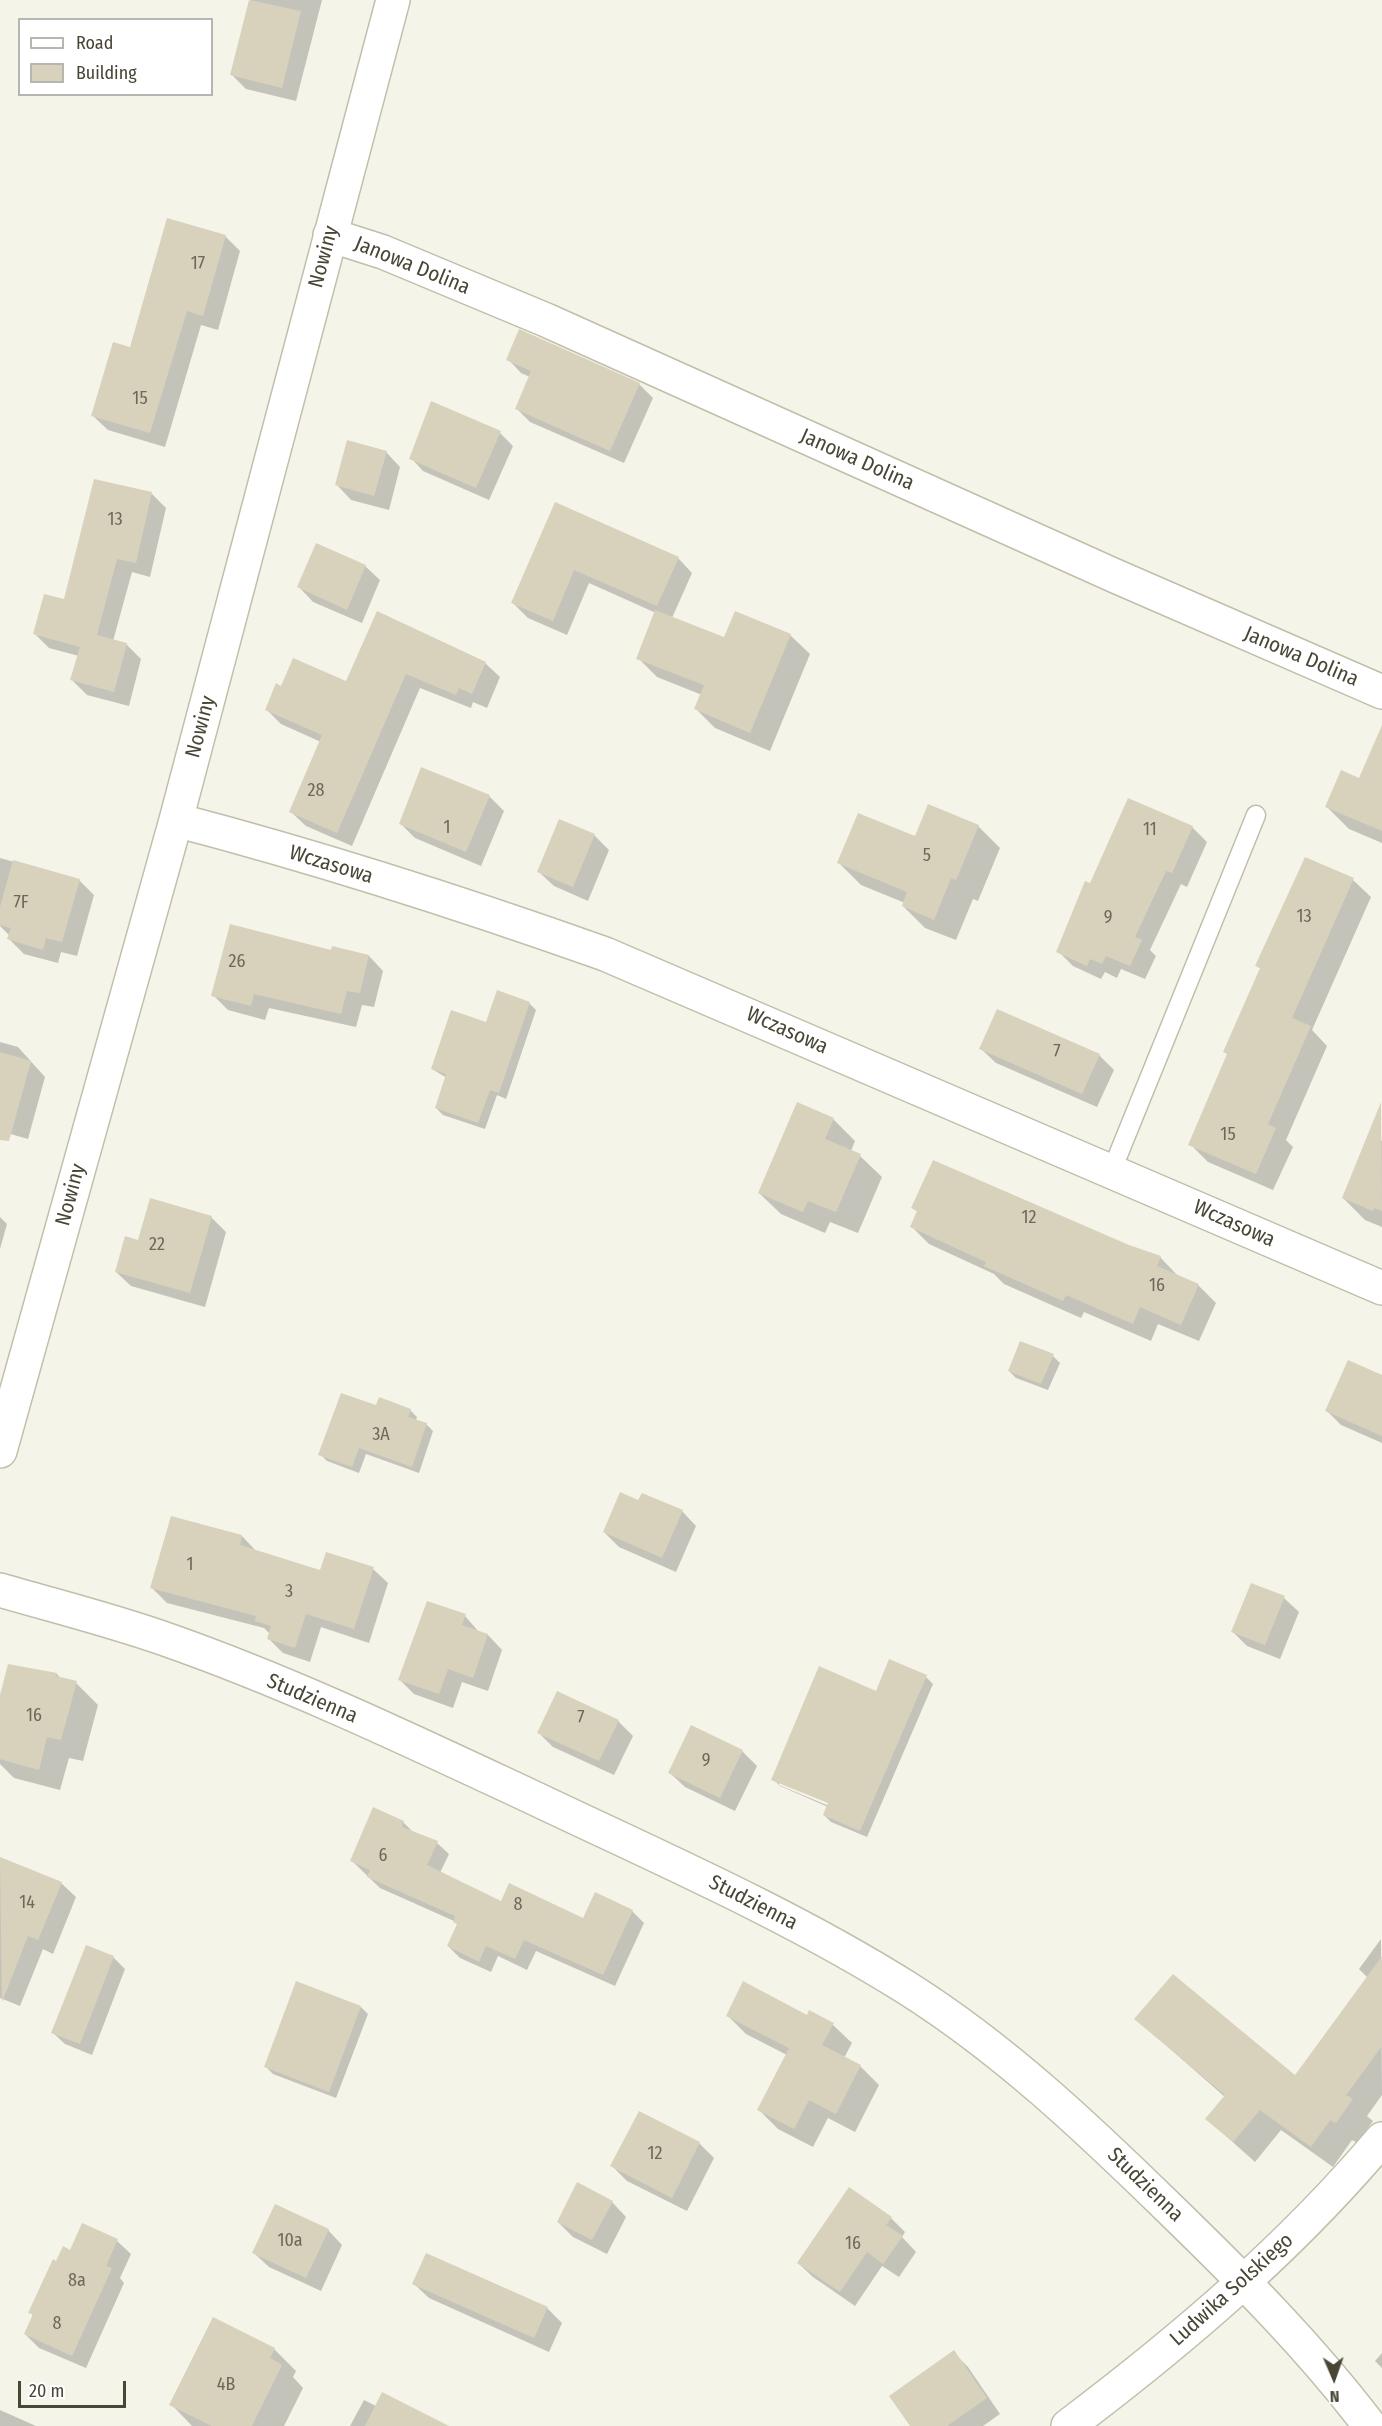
<!DOCTYPE html>
<html>
<head>
<meta charset="utf-8">
<style>
  body { margin:0 }
  #map { position:relative; width:1382px; height:2426px; overflow:hidden; background:#f5f4e8; font-family:"Fira Sans Condensed",sans-serif }
  canvas { display:block }
  .legend { position:absolute; left:18px; top:18px; width:195px; height:78px; box-sizing:border-box; background:#fff; border:2px solid #b6b5af; margin:0; padding:8px 10px; list-style:none; font-size:18px; color:#494636 }
  .legend li { display:flex; align-items:center; gap:12px; height:30px }
  .legend b { width:30px; border:2px solid #b6b5af }
  .north { position:absolute; left:1304px; top:2348px; width:60px; height:60px; -webkit-text-stroke:4px #fff; paint-order:stroke; rotate:178deg; font-size:16px; font-weight:700; line-height:24px; text-align:center; color:#494636 }
  .north::after { content:''; display:block; margin:auto; width:21px; height:27px; background:#494636; clip-path:polygon(50% 0,100% 100%,50% 72%,0 100%) }
  .scale { position:absolute; left:18px; top:2381px; width:108px; height:27px; box-sizing:border-box; border:3px solid #494636; border-top:0; padding-left:8px; font-size:18px; line-height:21px; white-space:nowrap; color:#494636; -webkit-text-stroke:4px #fff; paint-order:stroke }
</style>
</head>
<body>
<div id="map">
<canvas width="1382" height="2426"></canvas>
<ul class="legend">
<li><b style="height:8px;background:#fff"></b>Road</li>
<li><b style="height:16px;background:#d8d2bd"></b>Building</li>
</ul>
<div class="north">N</div>
<div class="scale">20 m</div>
</div>
<script>
const ctx = document.querySelector('canvas').getContext('2d');
ctx.lineJoin = 'round';
function fillPath(path, color) { ctx.fillStyle = color; ctx.fill(path, 'evenodd'); }
function stroke(path, color, width, dash) { ctx.strokeStyle = color; ctx.lineWidth = width; ctx.lineCap = dash ? 'butt' : 'round'; ctx.setLineDash(dash || []); ctx.stroke(path); }
function label(font, color, halo, rows, align = 'center') {
  ctx.font = font + ' "Fira Sans Condensed",sans-serif'; ctx.lineWidth = 4.5; ctx.setLineDash([]); ctx.textBaseline = 'middle'; ctx.strokeStyle = halo; ctx.fillStyle = color; for (const [text, x, y, turn = 0] of rows) {
    ctx.save(); ctx.translate(x, y); ctx.rotate((+turn || 0) * Math.PI / 180); ctx.textAlign = isNaN(turn) ? turn : align; if (halo) ctx.strokeText(text, 0, 0); ctx.fillText(text, 0, 0); ctx.restore();
  }
}
fillPath(new Path2D(`
  M 251,0 L 322,0 L 296,101 L 246,89 L 232,75 Z
  M 225,236 L 240,251 L 218,330 L 201,325 L 165,447 L 108,430 L 93,416 L 131,349 Z
  M 508,359 L 639,384 L 653,398 L 624,463 L 530,422 L 516,408 L 530,377 L 521,373 Z
  M 500,433 L 513,446 L 489,500 L 423,471 L 411,458 Z
  M 386,452 L 400,467 L 389,510 L 351,500 L 337,485 Z
  M 95,481 L 152,494 L 166,508 L 150,577 L 132,572 L 113,641 L 127,645 L 141,659 L 129,706 L 87,695 L 72,680 L 79,656 L 49,648 L 35,634 L 66,601 Z
  M 555,504 L 678,558 L 692,573 L 672,618 L 725,639 L 736,613 L 790,635 L 810,654 L 770,751 L 715,728 L 696,709 L 702,695 L 657,677 L 638,658 L 656,613 L 589,583 L 567,635 L 528,618 L 513,603 Z
  M 365,566 L 380,580 L 362,623 L 313,602 L 299,587 Z
  M 377,613 L 485,663 L 500,677 L 487,708 L 473,702 L 471,708 L 420,688 L 352,846 L 306,826 L 291,812 L 321,742 L 281,724 L 266,709 L 282,688 L 347,682 Z
  M 1382,735 L 1382,843 L 1349,829 L 1327,807 L 1360,780 Z
  M 489,796 L 504,811 L 481,866 L 415,838 L 400,823 Z
  M 978,826 L 1000,848 L 978,901 L 973,899 L 956,940 L 925,928 L 903,906 L 905,903 L 861,885 L 839,863 L 916,838 Z
  M 1192,827 L 1207,842 L 1187,887 L 1181,884 L 1150,950 L 1156,956 L 1145,979 L 1121,969 L 1117,978 L 1105,972 L 1101,979 L 1073,966 L 1058,951 L 1091,885 Z
  M 594,835 L 609,850 L 588,901 L 554,886 L 539,872 Z
  M 0,858 L 79,880 L 94,895 L 77,956 L 61,952 L 58,963 L 24,954 L 9,939 L 10,936 L 0,926 Z
  M 1353,880 L 1371,897 L 1312,1030 L 1327,1046 L 1286,1140 L 1293,1147 L 1273,1190 L 1208,1162 L 1190,1144 L 1228,1055 L 1261,969 L 1257,965 Z
  M 333,947 L 369,956 L 383,971 L 374,1007 L 362,1005 L 356,1027 L 269,1008 L 265,1020 L 228,1010 L 213,995 L 332,952 Z
  M 529,1003 L 536,1010 L 506,1099 L 497,1095 L 485,1129 L 443,1115 L 436,1108 L 447,1078 L 432,1069 L 487,1024 Z
  M 0,1042 L 18,1047 L 45,1077 L 28,1139 L 0,1131 Z
  M 981,1049 L 1099,1055 L 1114,1070 L 1097,1107 L 996,1063 Z
  M 833,1119 L 855,1141 L 851,1151 L 860,1156 L 882,1177 L 858,1233 L 830,1222 L 825,1233 L 781,1214 L 759,1193 Z
  M 1369,1136 L 1382,1141 L 1382,1227 L 1365,1220 L 1343,1198 Z
  M 913,1208 L 1128,1246 L 1160,1257 L 1178,1276 L 1198,1285 L 1216,1303 L 1199,1341 L 1158,1324 L 1151,1341 L 1084,1312 L 1081,1318 L 1004,1284 L 994,1274 L 929,1244 L 911,1226 L 918,1212 Z
  M 0,1217 L 7,1224 L 0,1249 Z
  M 211,1217 L 226,1232 L 205,1307 L 131,1286 L 116,1272 L 139,1242 Z
  M 1053,1356 L 1060,1363 L 1048,1390 L 1016,1378 L 1009,1371 Z
  M 1382,1376 L 1382,1443 L 1341,1425 L 1327,1411 Z
  M 377,1407 L 410,1410 L 417,1417 L 416,1421 L 426,1424 L 433,1431 L 419,1473 L 366,1454 L 359,1473 L 327,1461 L 320,1454 Z
  M 639,1502 L 682,1511 L 696,1526 L 676,1572 L 619,1547 L 604,1532 Z
  M 242,1536 L 256,1551 L 321,1572 L 373,1569 L 388,1583 L 369,1643 L 321,1627 L 310,1662 L 283,1653 L 268,1638 L 270,1634 L 264,1628 L 167,1603 L 152,1588 Z
  M 1284,1598 L 1299,1612 L 1280,1659 L 1247,1646 L 1232,1631 Z
  M 465,1616 L 479,1632 L 488,1635 L 502,1650 L 488,1691 L 462,1682 L 453,1708 L 414,1694 L 400,1680 Z
  M 9,1666 L 57,1674 L 61,1679 L 76,1683 L 98,1705 L 83,1761 L 69,1758 L 60,1790 L 14,1778 L 0,1764 L 0,1701 Z
  M 926,1677 L 933,1684 L 867,1837 L 831,1822 L 824,1815 L 828,1807 L 780,1786 L 773,1779 L 877,1693 ZM 779,1781 L 835,1805 L 834,1808 L 779,1785 Z
  M 618,1721 L 633,1736 L 614,1775 L 553,1747 L 539,1733 Z
  M 742,1751 L 757,1766 L 735,1811 L 685,1787 L 670,1773 Z
  M 403,1822 L 415,1834 L 437,1843 L 449,1854 L 440,1873 L 501,1903 L 584,1920 L 632,1911 L 644,1923 L 615,1986 L 536,1951 L 527,1970 L 498,1956 L 491,1972 L 460,1958 L 448,1946 L 458,1925 L 454,1921 L 380,1888 L 352,1861 Z
  M 3,1860 L 61,1883 L 76,1897 L 53,1954 L 43,1949 L 20,2006 L 0,1998 L 0,1867 Z
  M 1381,1939 L 1382,2095 L 1367,2116 L 1373,2121 L 1357,2143 L 1352,2140 L 1333,2167 L 1281,2130 L 1255,2162 L 1207,2119 L 1225,2097 L 1136,2019 L 1296,2077 L 1368,1978 L 1359,1969 Z
  M 113,1957 L 125,1969 L 92,2055 L 65,2044 L 52,2032 Z
  M 361,2007 L 368,2014 L 336,2098 L 273,2074 L 266,2067 Z
  M 727,2015 L 807,2017 L 833,2025 L 852,2043 L 844,2058 L 860,2066 L 879,2085 L 855,2132 L 828,2118 L 813,2147 L 778,2129 L 759,2110 L 787,2055 L 746,2034 Z
  M 639,2113 L 699,2143 L 714,2158 L 687,2211 L 627,2181 L 612,2166 Z
  M 612,2202 L 626,2217 L 607,2254 L 573,2237 L 558,2222 Z
  M 891,2218 L 905,2232 L 902,2237 L 916,2252 L 899,2277 L 882,2266 L 855,2306 L 813,2277 L 798,2263 Z
  M 83,2225 L 117,2241 L 131,2254 L 120,2278 L 124,2283 L 86,2368 L 39,2348 L 25,2334 L 33,2316 L 30,2312 L 56,2263 L 71,2252 Z
  M 328,2230 L 342,2245 L 321,2291 L 269,2267 L 254,2253 Z
  M 414,2284 L 547,2308 L 562,2323 L 549,2352 L 429,2298 Z
  M 274,2349 L 296,2371 L 293,2377 L 303,2388 L 284,2426 L 192,2426 L 171,2404 Z
  M 953,2352 L 968,2367 L 1000,2414 L 983,2426 L 912,2426 Z
  M 1382,2353 L 1382,2368 L 1375,2361 Z
  M 364,2400 L 376,2406 L 444,2426 L 350,2426 Z
  M 0,2410 L 36,2426 L 0,2426 Z`), '#0003');
fillPath(new Path2D(`
  M 249,0 L 301,11 L 282,88 L 230,75 Z
  M 167,218 L 226,235 L 203,316 L 187,311 L 150,433 L 91,416 L 113,342 L 130,347 Z
  M 519,329 L 640,383 L 610,451 L 515,409 L 531,371 L 506,360 Z
  M 431,401 L 501,431 L 476,488 L 409,459 Z
  M 347,440 L 387,451 L 374,496 L 335,485 Z
  M 94,479 L 152,492 L 136,563 L 117,559 L 97,635 L 127,643 L 114,692 L 70,680 L 80,647 L 33,634 L 44,594 L 64,599 Z
  M 555,502 L 679,557 L 657,606 L 574,570 L 553,621 L 511,603 Z
  M 316,543 L 366,565 L 347,610 L 297,587 Z
  M 655,610 L 724,637 L 735,611 L 791,634 L 750,733 L 694,709 L 704,685 L 636,659 Z
  M 377,611 L 486,662 L 472,694 L 459,688 L 456,695 L 406,674 L 337,833 L 289,812 L 322,735 L 265,710 L 276,683 L 281,686 L 293,658 L 346,681 Z
  M 1382,725 L 1382,831 L 1325,807 L 1341,770 L 1359,778 Z
  M 421,767 L 490,795 L 466,852 L 399,824 Z
  M 1128,798 L 1193,826 L 1172,873 L 1166,871 L 1135,937 L 1142,940 L 1130,966 L 1106,956 L 1102,964 L 1090,959 L 1087,966 L 1056,952 L 1085,881 L 1090,883 Z
  M 928,804 L 979,825 L 956,880 L 951,878 L 934,920 L 902,906 L 907,892 L 837,863 L 858,813 L 915,836 Z
  M 559,819 L 595,834 L 573,887 L 537,872 Z
  M 1305,857 L 1354,878 L 1292,1018 L 1311,1026 L 1268,1124 L 1276,1128 L 1256,1174 L 1188,1145 L 1227,1054 L 1223,1052 L 1260,968 L 1255,966 Z
  M 13,860 L 80,879 L 62,942 L 46,938 L 43,950 L 7,939 L 11,928 L 0,925 L 0,907 Z
  M 230,924 L 331,950 L 332,946 L 369,955 L 360,993 L 347,991 L 341,1014 L 254,994 L 251,1006 L 211,996 Z
  M 497,990 L 530,1002 L 499,1093 L 490,1090 L 478,1123 L 435,1108 L 446,1074 L 431,1069 L 451,1010 L 486,1022 Z
  M 997,1009 L 1100,1054 L 1082,1094 L 979,1049 Z
  M 0,1052 L 31,1061 L 9,1141 L 0,1140 Z
  M 797,1102 L 834,1118 L 825,1139 L 861,1154 L 836,1212 L 808,1201 L 803,1212 L 758,1193 Z
  M 1381,1102 L 1382,1211 L 1374,1208 L 1373,1211 L 1342,1198 Z
  M 933,1160 L 1129,1245 L 1161,1256 L 1157,1266 L 1199,1284 L 1181,1325 L 1140,1307 L 1133,1324 L 1066,1295 L 1063,1301 L 984,1266 L 986,1262 L 910,1227 L 917,1211 L 911,1208 Z
  M 150,1198 L 212,1216 L 190,1293 L 115,1272 L 125,1236 L 138,1240 Z
  M 1020,1341 L 1054,1354 L 1041,1384 L 1008,1371 Z
  M 1348,1360 L 1382,1375 L 1382,1436 L 1325,1411 Z
  M 341,1393 L 376,1405 L 379,1397 L 411,1409 L 408,1417 L 427,1423 L 412,1467 L 359,1448 L 352,1467 L 318,1455 Z
  M 620,1492 L 638,1500 L 642,1493 L 683,1510 L 662,1558 L 603,1532 Z
  M 171,1516 L 242,1535 L 240,1545 L 320,1570 L 326,1552 L 374,1567 L 354,1629 L 306,1614 L 295,1648 L 267,1639 L 271,1626 L 255,1621 L 256,1616 L 150,1588 Z
  M 1251,1583 L 1285,1596 L 1265,1645 L 1231,1632 Z
  M 427,1601 L 466,1614 L 462,1625 L 488,1634 L 473,1678 L 448,1669 L 439,1694 L 398,1680 Z
  M 889,1659 L 927,1675 L 860,1831 L 823,1815 L 828,1803 L 771,1780 L 819,1666 L 876,1691 Z
  M 8,1664 L 57,1673 L 56,1676 L 77,1681 L 61,1740 L 47,1737 L 39,1770 L 0,1759 L 0,1695 Z
  M 557,1691 L 619,1720 L 599,1761 L 537,1733 Z
  M 691,1725 L 743,1750 L 720,1798 L 668,1773 Z
  M 373,1807 L 404,1821 L 402,1827 L 438,1841 L 427,1865 L 501,1901 L 509,1883 L 583,1918 L 595,1892 L 633,1910 L 603,1975 L 524,1940 L 515,1959 L 486,1946 L 479,1962 L 447,1946 L 457,1924 L 453,1922 L 455,1916 L 367,1877 L 370,1870 L 350,1861 Z
  M 0,1857 L 62,1882 L 38,1940 L 28,1936 L 2,2002 Z
  M 86,1945 L 114,1956 L 80,2044 L 51,2033 Z
  M 1382,1956 L 1382,2046 L 1346,2095 L 1353,2099 L 1336,2123 L 1330,2120 L 1311,2147 L 1260,2110 L 1233,2142 L 1205,2119 L 1225,2095 L 1134,2019 L 1173,1974 L 1295,2075 Z
  M 296,1981 L 361,2006 L 329,2092 L 264,2067 Z
  M 743,1981 L 807,2015 L 809,2010 L 834,2023 L 822,2045 L 861,2065 L 836,2114 L 809,2100 L 794,2129 L 757,2110 L 789,2048 L 726,2016 Z
  M 639,2111 L 700,2142 L 672,2198 L 610,2166 Z
  M 577,2182 L 613,2201 L 592,2240 L 557,2222 Z
  M 849,2187 L 892,2217 L 886,2225 L 903,2236 L 883,2264 L 867,2252 L 840,2292 L 797,2263 Z
  M 275,2204 L 329,2229 L 306,2278 L 252,2253 Z
  M 82,2223 L 118,2239 L 106,2266 L 112,2268 L 72,2356 L 24,2334 L 33,2314 L 28,2313 L 53,2259 L 56,2261 L 63,2246 L 70,2250 Z
  M 426,2253 L 548,2307 L 534,2338 L 412,2284 Z
  M 213,2317 L 275,2348 L 270,2358 L 282,2365 L 252,2426 L 212,2426 L 169,2405 Z
  M 954,2350 L 987,2398 L 947,2426 L 910,2426 L 889,2396 Z
  M 382,2392 L 449,2426 L 365,2426 Z`), '#d8d2bd');
const lane = new Path2D(`
  M 1112,1170 L 1256,815`);
const street = new Path2D(`
  M 330,235 L 383,252 L 546,320 L 1113,575 L 1382,692
  M 176,820 C 321,858 464,904 605,954 L 1382,1288
  M 0,1451 L 176,820 L 393,0
  M 0,1590 C 55,1606 111,1620 165,1639 C 291,1683 414,1742 534,1798 C 660,1858 789,1914 907,1988 C 1005,2050 1088,2129 1170,2209 C 1241,2278 1310,2347 1370,2426
  M 1068,2426 C 1182,2340 1290,2248 1382,2139`);
stroke(lane, '#c1beaa', 21);
stroke(street, '#c1beaa', 36);
stroke(lane, '#fff', 18);
stroke(street, '#fff', 33);
label('18px', '#6d6958', null, [
  ["17",198,264],
  ["15",140,399],
  ["13",115,520],
  ["28",316,791],
  ["1",447,828],
  ["11",1150,830],
  ["5",927,856],
  ["7F",21,903],
  ["13",1304,917],
  ["9",1108,918],
  ["26",237,962],
  ["7",1057,1052],
  ["15",1228,1135],
  ["12",1029,1218],
  ["22",157,1245],
  ["16",1157,1286],
  ["3A",381,1435],
  ["1",190,1565],
  ["3",289,1592],
  ["16",34,1716],
  ["7",581,1718],
  ["9",706,1761],
  ["6",383,1856],
  ["14",27,1903],
  ["8",518,1905],
  ["12",655,2154],
  ["10a",290,2241],
  ["16",853,2244],
  ["8a",77,2281],
  ["8",57,2324],
  ["4B",226,2385]
]);
label('21px', '#494636', '#fff', [
  ["Nowiny",324,257,-75],
  ["Janowa Dolina",412,266,22],
  ["Janowa Dolina",857,460,24],
  ["Janowa Dolina",1301,657,23],
  ["Nowiny",201,727,-75],
  ["Wczasowa",331,865,17],
  ["Wczasowa",787,1031,24],
  ["Nowiny",71,1195,-75],
  ["Wczasowa",1234,1224,24],
  ["Studzienna",312,1699,23],
  ["Studzienna",753,1903,27],
  ["Studzienna",1145,2185,44],
  ["Ludwika Solskiego",1232,2290,-42]
]);
</script>
</body>
</html>
